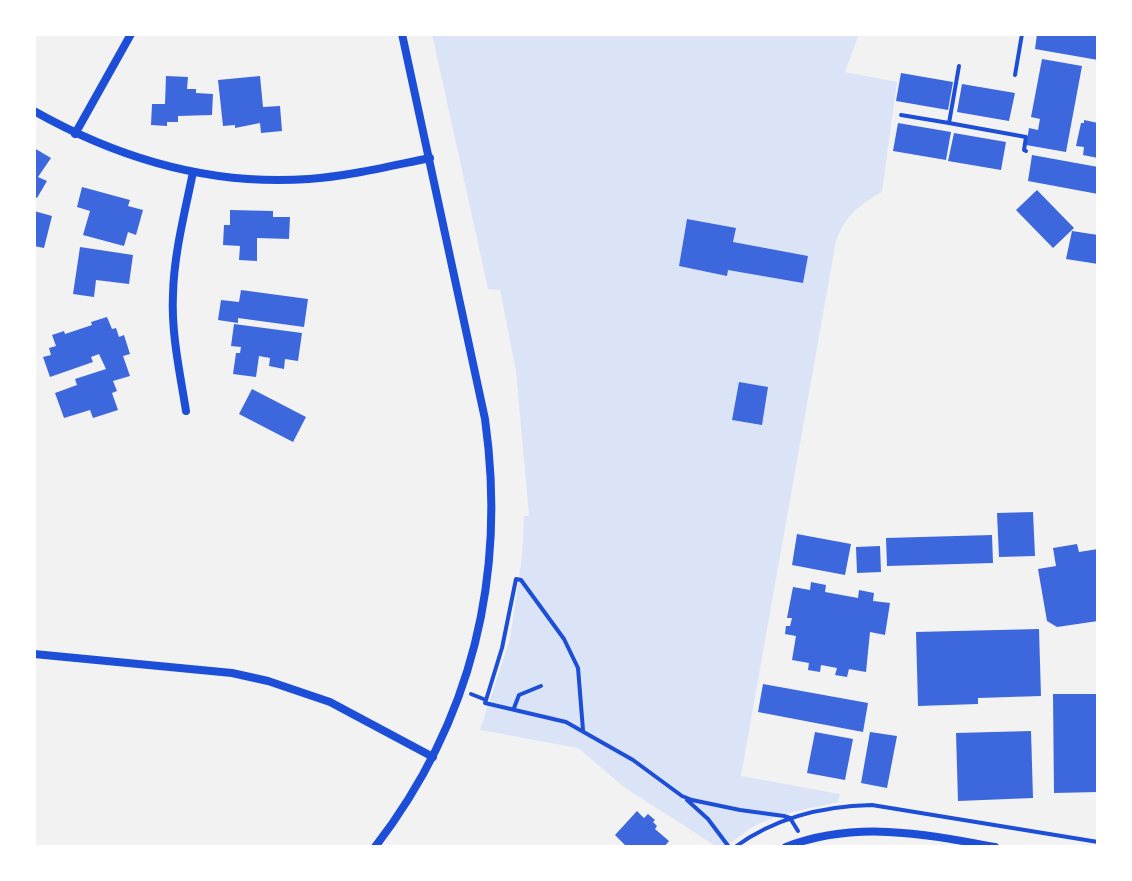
<!DOCTYPE html>
<html>
<head>
<meta charset="utf-8">
<style>
  body { margin:0 }
  #map { position:relative; width:1132px; height:881px; overflow:hidden; background:#f2f2f2; font-family:Commissioner,sans-serif }
  canvas { display:block }
  .frame { position:absolute; inset:0; border:36px solid #fff; pointer-events:none }
</style>
</head>
<body>
<div id="map">
<canvas width="1132" height="881"></canvas>
<div class="frame"></div>
</div>
<script>
const ctx = document.querySelector('canvas').getContext('2d');
ctx.lineJoin = 'round';
function fillPath(path, color) { ctx.fillStyle = color; ctx.fill(path, 'evenodd'); }
function stroke(path, color, width, dash) { ctx.strokeStyle = color; ctx.lineWidth = width; ctx.lineCap = dash ? 'butt' : 'round'; ctx.setLineDash(dash || []); ctx.stroke(path); }
fillPath(new Path2D(`
  M 432,34 L 859,34 L 845,72 L 897,82 L 882,192 C 860,204 844,217 836,241 L 741,776 L 840,794 L 838,802 C 809,809 777,813 751,828 C 740,835 729,847 717,847 L 624,787 L 578,748 L 480,730 L 510,639 L 522,556 L 524,516 L 529,516 L 516,371 L 500,290 L 488,289 Z`), '#dbe4f7');
fillPath(new Path2D(`
  M 1037,34 L 1098,34 L 1098,60 L 1035,49 Z
  M 1042,59 L 1082,66 L 1066,152 L 1026,145 L 1029,128 L 1038,130 L 1040,119 L 1031,117 Z
  M 901,73 L 953,82 L 948,110 L 896,101 Z
  M 166,76 L 188,77 L 187,89 L 196,89 L 196,93 L 213,94 L 212,115 L 178,116 L 178,122 L 167,122 L 167,126 L 151,125 L 152,104 L 165,104 Z
  M 260,76 L 263,107 L 280,106 L 282,131 L 261,133 L 260,123 L 235,128 L 235,125 L 223,126 L 218,80 Z
  M 962,84 L 1015,93 L 1009,121 L 957,112 Z
  M 1084,120 L 1098,123 L 1098,158 L 1083,155 L 1084,147 L 1076,146 L 1081,123 L 1084,123 Z
  M 898,123 L 951,132 L 946,160 L 893,151 Z
  M 954,133 L 1006,142 L 1001,170 L 948,161 Z
  M 34,148 L 51,158 L 38,177 L 47,181 L 37,198 L 34,196 Z
  M 1032,155 L 1098,167 L 1098,194 L 1028,181 Z
  M 82,187 L 130,200 L 128,206 L 143,210 L 136,235 L 128,232 L 124,246 L 83,235 L 90,211 L 77,207 Z
  M 1037,190 L 1074,228 L 1053,248 L 1016,210 Z
  M 230,210 L 273,211 L 273,217 L 290,217 L 289,239 L 257,238 L 257,261 L 239,260 L 240,246 L 223,245 L 224,225 L 230,225 Z
  M 34,211 L 52,216 L 44,248 L 34,246 Z
  M 687,219 L 736,228 L 733,242 L 808,256 L 803,283 L 728,270 L 727,276 L 679,266 Z
  M 1072,231 L 1098,235 L 1098,264 L 1066,259 Z
  M 80,247 L 133,255 L 129,284 L 96,280 L 94,297 L 73,294 Z
  M 241,290 L 308,299 L 304,327 L 238,318 L 238,323 L 218,320 L 221,300 L 239,302 Z
  M 107,317 L 112,329 L 116,328 L 119,337 L 124,335 L 130,354 L 123,356 L 130,376 L 113,381 L 117,391 L 112,393 L 118,410 L 93,418 L 90,410 L 64,418 L 55,393 L 77,385 L 75,379 L 106,369 L 99,354 L 91,357 L 93,362 L 50,377 L 43,357 L 51,355 L 49,348 L 56,346 L 52,335 L 64,331 L 65,334 L 92,325 L 91,322 Z
  M 234,324 L 302,333 L 298,361 L 285,359 L 284,369 L 269,366 L 270,358 L 259,356 L 256,377 L 233,374 L 236,353 L 240,353 L 241,347 L 231,346 Z
  M 739,382 L 768,387 L 762,425 L 732,420 Z
  M 252,389 L 306,417 L 293,442 L 239,414 Z
  M 1033,512 L 1035,556 L 999,557 L 997,513 Z
  M 797,534 L 851,544 L 845,575 L 792,565 Z
  M 992,535 L 993,563 L 887,566 L 886,538 Z
  M 1077,544 L 1079,552 L 1098,549 L 1098,621 L 1057,627 L 1047,621 L 1038,569 L 1056,566 L 1053,548 Z
  M 880,546 L 881,572 L 857,573 L 856,547 Z
  M 811,582 L 826,585 L 825,592 L 858,598 L 859,590 L 874,593 L 873,601 L 890,603 L 885,635 L 870,632 L 866,672 L 849,669 L 847,677 L 835,675 L 837,668 L 821,665 L 820,672 L 808,670 L 809,663 L 792,660 L 796,636 L 785,634 L 786,626 L 790,626 L 792,618 L 787,618 L 793,587 L 810,590 Z
  M 1039,629 L 1041,696 L 978,698 L 978,704 L 918,706 L 916,632 Z
  M 763,684 L 868,703 L 863,732 L 758,712 Z
  M 1053,694 L 1098,694 L 1098,792 L 1054,793 Z
  M 1031,731 L 1033,798 L 958,801 L 956,733 Z
  M 815,732 L 853,739 L 845,780 L 807,773 Z
  M 870,732 L 897,736 L 887,788 L 861,783 Z
  M 637,811 L 644,818 L 648,814 L 655,820 L 653,822 L 657,826 L 655,829 L 669,841 L 664,847 L 627,847 L 615,835 Z`), '#3d67dc');
stroke(new Path2D(`
  M 959,66 L 949,123 L 1026,137 L 1024,150 L 1026,151
  M 1015,75 L 1022,34
  M 901,115 L 949,123
  M 471,694 L 486,700 L 485,703 L 566,722 L 633,760 L 682,796 L 692,800 L 740,810 L 784,816 L 790,818 L 798,831
  M 486,700 L 502,648 L 516,579 L 521,580 L 564,639 L 578,668 L 583,730
  M 514,708 L 519,695 L 541,686
  M 687,800 L 708,819 L 729,847
  M 735,847 C 776,817 822,806 872,805 L 1098,842`), '#1d4ed8', 4);
stroke(new Path2D(`
  M 34,111 C 119,159 211,186 309,179 C 350,176 390,166 430,158
  M 75,134 L 131,34
  M 186,411 C 180,373 171,333 173,294 C 174,253 185,212 193,172
  M 34,654 L 232,673 L 268,681 L 330,702 L 433,757
  M 375,847 C 472,721 507,576 485,419 L 402,34
  M 786,847 C 855,820 925,834 995,847`), '#1d4ed8', 8);
</script>
</body>
</html>
